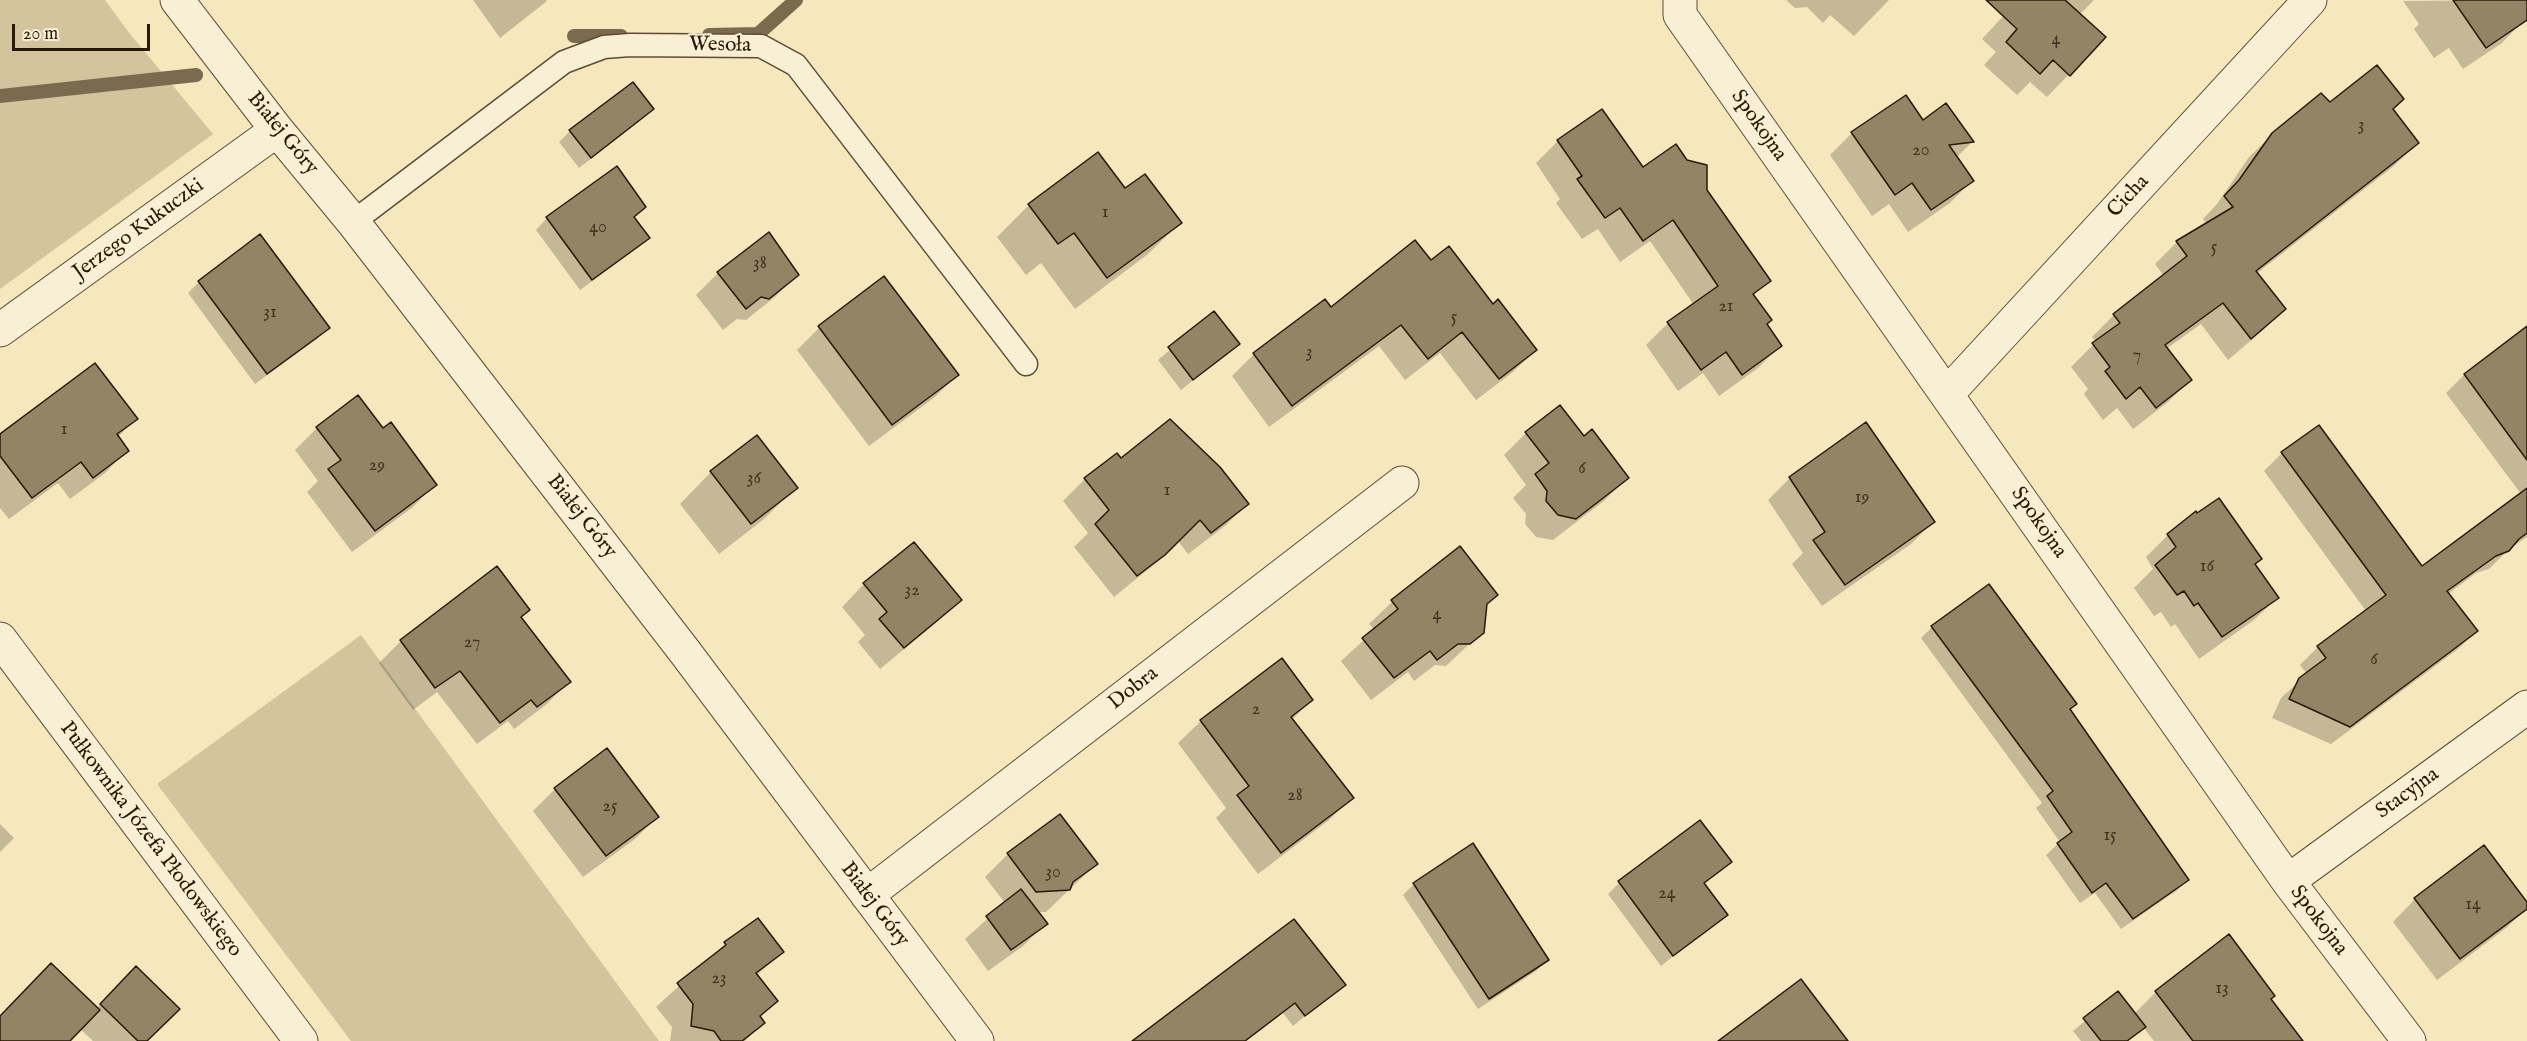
<!DOCTYPE html>
<html>
<head>
<meta charset="utf-8">
<style>
  body { margin:0 }
  #map { position:relative; width:2527px; height:1041px; overflow:hidden; background:#f6e7bd; font-family:"IM FELL English",serif }
  canvas { display:block }
  .scale { position:absolute; left:12px; top:24px; width:138px; height:27px; box-sizing:border-box; border:3px solid #281908; border-top:0; padding-left:8px; font-size:18px; line-height:21px; white-space:nowrap; color:#281908; -webkit-text-stroke:4px #f9efd4; paint-order:stroke }
</style>
</head>
<body>
<div id="map">
<canvas width="2527" height="1041"></canvas>
<div class="scale">20 m</div>
</div>
<script>
const ctx = document.querySelector('canvas').getContext('2d');
ctx.lineJoin = 'round';
function fillPath(path, color) { ctx.fillStyle = color; ctx.fill(path, 'evenodd'); }
function stroke(path, color, width, dash) { ctx.strokeStyle = color; ctx.lineWidth = width; ctx.lineCap = dash ? 'butt' : 'round'; ctx.setLineDash(dash || []); ctx.stroke(path); }
function label(font, color, halo, rows, align = 'center') {
  ctx.font = font + ' "IM FELL English",serif'; ctx.lineWidth = 4.5; ctx.setLineDash([]); ctx.textBaseline = 'middle'; ctx.strokeStyle = halo; ctx.fillStyle = color; for (const [text, x, y, turn = 0] of rows) {
    ctx.save(); ctx.translate(x, y); ctx.rotate((+turn || 0) * Math.PI / 180); ctx.textAlign = isNaN(turn) ? turn : align; if (halo) ctx.strokeText(text, 0, 0); ctx.fillText(text, 0, 0); ctx.restore();
  }
}
fillPath(new Path2D(`
  M 0,0 L 105,0 L 130,34 L 213,134 L 0,289 Z
  M 361,635 L 659,1041 L 351,1041 L 157,784 Z`), '#d3c49e');
fillPath(new Path2D(`
  M 473,0 L 546,0 L 547,1 L 500,38 Z
  M 1786,0 L 1889,0 L 1854,36 L 1830,15 L 1823,23 L 1807,7 L 1795,8 Z
  M 2018,0 L 2094,0 L 2079,15 L 2104,38 L 2047,97 L 2030,82 L 2017,95 L 1984,65 L 1996,52 L 1982,39 Z
  M 2521,0 L 2524,20 L 2502,43 L 2463,69 L 2449,48 L 2434,58 L 2414,29 L 2419,24 L 2403,1 Z
  M 2329,104 L 2392,110 L 2417,143 L 2395,165 L 2256,274 L 2284,309 L 2262,331 L 2228,360 L 2201,324 L 2166,349 L 2190,380 L 2168,402 L 2133,429 L 2117,408 L 2103,420 L 2084,394 L 2088,389 L 2071,367 L 2096,342 L 2092,337 L 2114,315 L 2164,276 L 2155,264 L 2177,242 L 2207,224 L 2203,219 L 2217,204 L 2249,157 L 2273,134 Z
  M 652,109 L 641,120 L 579,168 L 559,142 L 570,131 Z
  M 1602,111 L 1642,169 L 1706,190 L 1769,280 L 1753,296 L 1765,325 L 1780,346 L 1758,368 L 1719,396 L 1703,373 L 1678,391 L 1646,345 L 1668,323 L 1694,305 L 1650,241 L 1620,262 L 1598,229 L 1582,239 L 1556,203 L 1560,199 L 1536,163 L 1558,141 Z
  M 1922,122 L 1972,142 L 1956,158 L 1972,181 L 1950,203 L 1908,232 L 1889,204 L 1872,216 L 1830,155 L 1852,133 Z
  M 616,168 L 644,207 L 633,218 L 648,238 L 636,249 L 580,290 L 536,230 L 547,218 Z
  M 1125,190 L 1180,223 L 1148,254 L 1075,309 L 1041,263 L 1026,275 L 997,237 L 1029,205 Z
  M 1430,262 L 1492,306 L 1535,350 L 1513,372 L 1476,400 L 1440,353 L 1405,380 L 1379,346 L 1269,427 L 1232,376 L 1254,354 Z
  M 718,273 L 797,275 L 775,297 L 746,320 L 737,319 L 723,330 L 696,295 Z
  M 199,282 L 328,328 L 317,339 L 255,384 L 188,293 Z
  M 1214,313 L 1238,344 L 1181,390 L 1158,360 Z
  M 819,328 L 957,375 L 935,397 L 869,446 L 797,350 Z
  M 2527,330 L 2527,537 L 2509,549 L 2489,569 L 2476,573 L 2448,594 L 2476,631 L 2458,649 L 2331,744 L 2272,718 L 2281,698 L 2307,674 L 2300,665 L 2318,647 L 2366,611 L 2264,471 L 2282,453 L 2422,568 L 2521,494 L 2446,393 L 2464,375 Z
  M 136,419 L 117,438 L 127,450 L 105,473 L 70,499 L 58,483 L 9,519 L 0,508 L 0,436 Z
  M 317,428 L 383,430 L 435,484 L 413,507 L 352,552 L 307,492 L 318,481 L 295,450 Z
  M 1526,433 L 1584,438 L 1627,478 L 1605,500 L 1553,540 L 1536,537 L 1525,524 L 1526,514 L 1513,498 L 1526,485 L 1504,455 Z
  M 757,437 L 796,487 L 764,519 L 719,554 L 680,504 L 711,472 Z
  M 1121,460 L 1247,504 L 1225,526 L 1188,554 L 1178,541 L 1157,562 L 1114,597 L 1074,547 L 1088,533 L 1063,501 L 1085,479 Z
  M 1790,478 L 1933,522 L 1911,544 L 1822,606 L 1792,564 L 1803,553 L 1768,500 Z
  M 2195,513 L 2260,559 L 2254,565 L 2277,598 L 2254,620 L 2199,659 L 2175,624 L 2171,627 L 2161,612 L 2154,616 L 2134,588 L 2153,569 L 2146,557 L 2168,535 Z
  M 1460,548 L 1496,595 L 1485,606 L 1482,632 L 1446,666 L 1435,665 L 1414,681 L 1408,672 L 1371,700 L 1341,661 L 1375,630 L 1369,624 L 1392,602 Z
  M 864,584 L 960,600 L 937,622 L 880,669 L 858,642 L 865,635 L 842,607 Z
  M 1988,586 L 2075,704 L 2069,710 L 2187,880 L 2176,891 L 2121,929 L 2095,893 L 2080,903 L 2046,855 L 2060,842 L 2036,808 L 2042,803 L 1921,638 L 1932,627 Z
  M 528,610 L 520,618 L 569,681 L 547,704 L 514,729 L 508,721 L 477,744 L 437,692 L 413,710 L 379,663 L 401,641 Z
  M 1311,700 L 1292,720 L 1352,798 L 1329,820 L 1258,874 L 1216,818 L 1226,808 L 1178,743 L 1201,721 Z
  M 555,789 L 657,817 L 635,839 L 583,877 L 533,811 Z
  M 1060,816 L 1096,864 L 1046,912 L 1037,912 L 1046,923 L 1023,946 L 988,971 L 965,939 L 1005,903 L 985,877 L 1008,854 Z
  M 1700,822 L 1730,862 L 1703,885 L 1726,914 L 1661,966 L 1608,894 L 1619,883 Z
  M 0,824 L 14,838 L 0,852 Z
  M 1414,884 L 1547,960 L 1536,971 L 1478,1009 L 1403,895 Z
  M 2415,899 L 2527,904 L 2527,908 L 2506,928 L 2437,980 L 2393,922 Z
  M 725,944 L 782,952 L 756,976 L 776,1001 L 759,1018 L 763,1023 L 745,1041 L 670,1041 L 672,1027 L 656,1007 Z
  M 136,969 L 145,1041 L 93,1041 L 80,1029 L 68,1041 L 0,1041 L 0,1017 L 96,1009 Z
  M 1344,984 L 1293,1026 L 1283,1013 L 1246,1041 L 1135,1041 Z
  M 2156,992 L 2270,999 L 2301,1041 L 2154,1041 L 2143,1027 L 2128,1041 L 2081,1041 L 2073,1031 L 2118,993 L 2134,1014 Z`), '#0003');
stroke(new Path2D(`
  M 709,35 L 758,34 L 796,0
  M 574,36 L 621,36
  M 0,96 L 196,75`), '#7a6b4f', 14);
const building = new Path2D(`
  M 1986,0 L 2065,0 L 2106,37 L 2070,76 L 2053,60 L 2040,74 L 2006,42 L 2017,29 Z
  M 2453,0 L 2527,0 L 2527,20 L 2486,48 Z
  M 2377,65 L 2404,99 L 2393,109 L 2419,143 L 2256,271 L 2286,309 L 2251,339 L 2223,303 L 2165,345 L 2192,380 L 2156,408 L 2140,387 L 2126,399 L 2105,371 L 2110,367 L 2092,343 L 2120,323 L 2113,314 L 2187,256 L 2176,241 L 2233,207 L 2224,196 L 2239,180 L 2272,133 L 2321,93 L 2330,102 Z
  M 633,82 L 654,109 L 591,158 L 569,130 Z
  M 1906,95 L 1923,120 L 1946,103 L 1974,142 L 1949,145 L 1974,181 L 1931,210 L 1912,183 L 1895,195 L 1851,132 Z
  M 1602,109 L 1643,167 L 1676,144 L 1687,160 L 1707,165 L 1707,190 L 1771,281 L 1753,294 L 1772,320 L 1767,324 L 1782,346 L 1742,375 L 1726,352 L 1701,370 L 1667,322 L 1718,286 L 1673,220 L 1643,241 L 1620,208 L 1605,218 L 1577,179 L 1582,176 L 1557,140 Z
  M 1098,152 L 1125,188 L 1145,174 L 1182,223 L 1107,278 L 1074,233 L 1058,244 L 1028,204 Z
  M 617,166 L 646,207 L 634,217 L 650,238 L 592,280 L 546,217 Z
  M 769,232 L 799,275 L 769,299 L 761,297 L 746,309 L 717,272 Z
  M 260,234 L 330,328 L 267,374 L 198,281 Z
  M 1415,240 L 1431,260 L 1449,246 L 1493,304 L 1498,299 L 1537,350 L 1499,379 L 1462,332 L 1428,359 L 1401,325 L 1292,406 L 1253,353 L 1325,299 L 1331,307 Z
  M 884,276 L 959,375 L 892,425 L 818,326 Z
  M 1214,311 L 1240,344 L 1193,380 L 1168,347 Z
  M 2527,326 L 2527,460 L 2464,374 Z
  M 95,363 L 138,419 L 117,434 L 129,451 L 93,478 L 81,462 L 32,498 L 0,456 L 0,434 Z
  M 358,395 L 383,428 L 391,422 L 437,485 L 375,531 L 328,469 L 341,460 L 316,427 Z
  M 1560,405 L 1584,436 L 1592,429 L 1629,478 L 1576,519 L 1558,515 L 1546,501 L 1547,491 L 1535,474 L 1549,463 L 1525,432 Z
  M 1170,419 L 1220,467 L 1249,504 L 1211,533 L 1200,520 L 1165,555 L 1137,576 L 1095,524 L 1109,510 L 1084,478 L 1117,453 L 1121,458 Z
  M 1866,422 L 1935,522 L 1845,585 L 1813,540 L 1825,532 L 1789,477 Z
  M 2319,425 L 2422,566 L 2527,488 L 2527,533 L 2519,539 L 2509,551 L 2496,556 L 2447,591 L 2478,631 L 2350,727 L 2289,699 L 2299,678 L 2326,658 L 2317,646 L 2386,595 L 2281,452 Z
  M 757,435 L 798,488 L 751,524 L 710,471 Z
  M 2219,498 L 2262,559 L 2255,564 L 2279,598 L 2222,637 L 2198,603 L 2194,606 L 2184,591 L 2177,595 L 2155,565 L 2176,547 L 2167,534 L 2196,511 L 2197,513 Z
  M 914,542 L 962,600 L 904,648 L 879,619 L 887,612 L 863,583 Z
  M 1460,546 L 1498,595 L 1487,604 L 1484,633 L 1470,644 L 1458,644 L 1437,660 L 1430,651 L 1394,678 L 1362,638 L 1398,609 L 1391,600 Z
  M 497,566 L 530,610 L 521,617 L 571,682 L 537,707 L 531,700 L 500,723 L 460,671 L 435,688 L 400,640 Z
  M 1989,584 L 2077,704 L 2070,709 L 2189,880 L 2133,919 L 2106,883 L 2092,893 L 2057,843 L 2072,832 L 2047,796 L 2053,791 L 1931,626 Z
  M 1282,658 L 1313,700 L 1291,717 L 1354,798 L 1281,853 L 1237,795 L 1249,786 L 1200,720 Z
  M 607,748 L 659,817 L 606,856 L 554,788 Z
  M 1060,814 L 1098,864 L 1073,882 L 1070,890 L 1036,892 L 1007,853 Z
  M 1700,820 L 1732,862 L 1704,883 L 1728,915 L 1673,956 L 1618,881 Z
  M 1473,843 L 1549,960 L 1489,999 L 1413,883 Z
  M 2484,845 L 2527,902 L 2527,909 L 2460,959 L 2414,898 Z
  M 1021,889 L 1048,924 L 1011,950 L 986,916 Z
  M 758,918 L 784,952 L 756,973 L 778,1001 L 760,1016 L 765,1023 L 742,1041 L 721,1041 L 714,1031 L 691,1026 L 693,1004 L 677,983 L 726,945 L 724,942 Z
  M 1294,919 L 1346,985 L 1305,1016 L 1295,1003 L 1245,1041 L 1132,1041 Z
  M 2229,934 L 2275,996 L 2271,999 L 2303,1041 L 2193,1041 L 2155,991 Z
  M 51,963 L 100,1010 L 70,1041 L 0,1041 L 0,1016 Z
  M 136,966 L 180,1009 L 147,1041 L 138,1041 L 100,1004 Z
  M 1801,979 L 1848,1041 L 1718,1041 Z
  M 2118,991 L 2146,1027 L 2127,1041 L 2101,1041 L 2083,1018 Z`);
fillPath(building, '#938466');
stroke(building, '#281908', 1.5);
const lane = new Path2D(`
  M 353,222 L 564,62 L 604,47 L 630,45 L 761,46 L 796,65 L 1026,364`);
const street = new Path2D(`
  M 177,0 L 277,130 L 353,222 L 685,652 L 977,1041
  M 1680,0 L 1680,15 L 2288,881 L 2409,1041
  M 0,330 L 277,130
  M 1947,394 L 2310,0
  M 0,639 L 301,1041
  M 2288,881 L 2527,707
  M 867,895 L 1402,483`);
stroke(lane, '#5c4c35', 25);
stroke(street, '#5c4c35', 35);
stroke(lane, '#f9efd4', 22);
stroke(street, '#f9efd4', 33);
label('18px', '#433420', null, [
  ["4",2056,40],
  ["3",2361,126],
  ["20",1921,151],
  ["1",1105,213],
  ["40",598,228],
  ["5",2214,248],
  ["38",760,264],
  ["21",1726,307],
  ["31",270,313],
  ["5",1454,318],
  ["3",1309,353],
  ["7",2137,356],
  ["1",64,430],
  ["29",377,466],
  ["6",1582,469],
  ["36",754,479],
  ["1",1167,491],
  ["19",1862,498],
  ["16",2207,567],
  ["32",912,591],
  ["4",1437,615],
  ["27",472,643],
  ["6",2374,660],
  ["2",1256,710],
  ["28",1295,796],
  ["25",610,807],
  ["15",2110,836],
  ["30",1053,873],
  ["24",1667,894],
  ["14",2473,905],
  ["23",719,979],
  ["13",2222,989]
]);
label('21px', '#281908', '#f9efd4', [
  ["Wesoła",720,46,1],
  ["Spokojna",1758,126,55],
  ["Białej Góry",282,134,51],
  ["Cicha",2129,197,-47],
  ["Jerzego Kukuczki",139,230,-36],
  ["Białej Góry",581,517,52],
  ["Spokojna",2038,523,55],
  ["Dobra",1134,689,-38],
  ["Stacyjna",2408,794,-36],
  ["Pułkownika Józefa Płodowskiego",150,840,53],
  ["Białej Góry",874,905,53],
  ["Spokojna",2318,921,53]
]);
</script>
</body>
</html>
